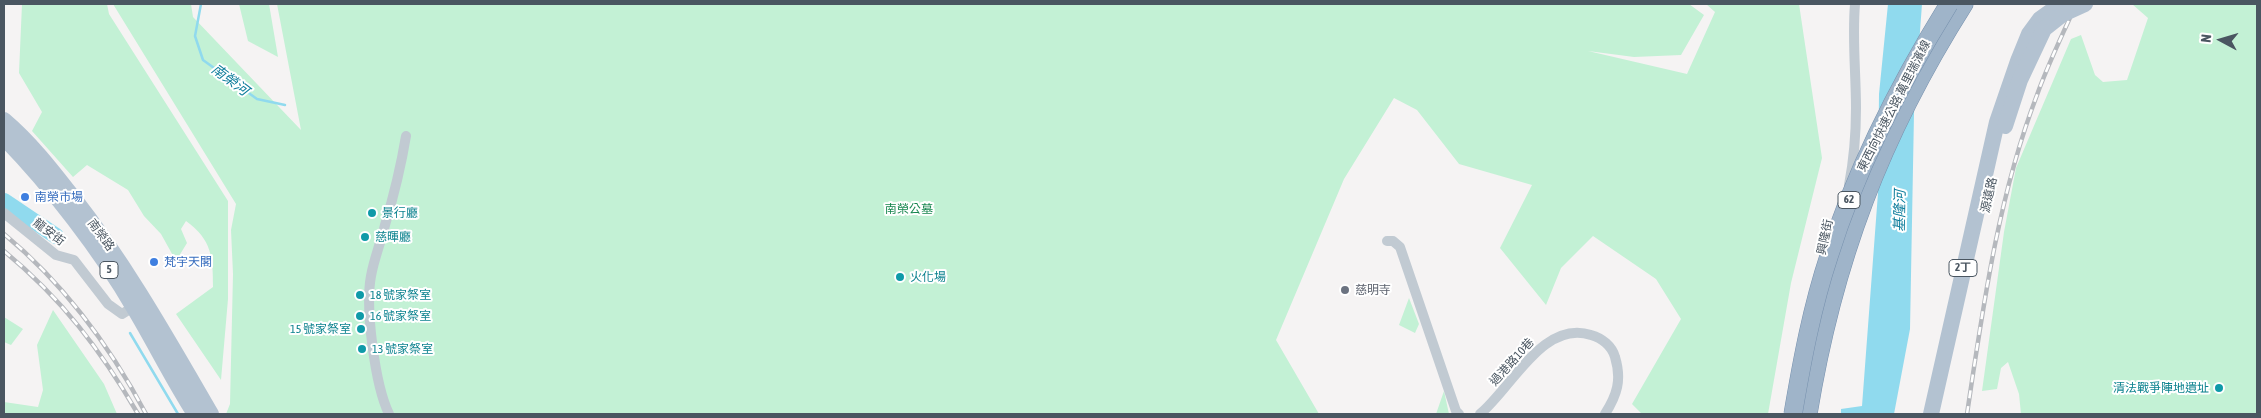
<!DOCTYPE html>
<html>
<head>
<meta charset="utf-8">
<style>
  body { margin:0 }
  #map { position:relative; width:2261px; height:418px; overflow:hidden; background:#f5f3f3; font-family:"Asap Condensed",sans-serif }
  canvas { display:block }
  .frame { position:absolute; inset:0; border:5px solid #4a5661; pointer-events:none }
  .north { position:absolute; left:2196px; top:15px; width:50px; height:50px; -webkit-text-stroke:4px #fff; paint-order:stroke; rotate:276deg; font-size:14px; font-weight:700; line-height:20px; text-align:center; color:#4a5661 }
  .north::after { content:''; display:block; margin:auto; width:18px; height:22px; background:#4a5661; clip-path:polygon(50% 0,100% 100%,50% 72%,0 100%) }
</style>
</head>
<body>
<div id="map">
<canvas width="2261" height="418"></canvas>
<div class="frame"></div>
<div class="north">N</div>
</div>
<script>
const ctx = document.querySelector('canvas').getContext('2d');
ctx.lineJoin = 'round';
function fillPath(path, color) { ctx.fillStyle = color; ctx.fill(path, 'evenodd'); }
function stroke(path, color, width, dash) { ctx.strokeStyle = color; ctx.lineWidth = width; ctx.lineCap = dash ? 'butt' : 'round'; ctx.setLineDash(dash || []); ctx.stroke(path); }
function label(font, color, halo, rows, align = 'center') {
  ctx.font = font + ' "Asap Condensed","Noto Sans TC",sans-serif'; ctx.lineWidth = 4; ctx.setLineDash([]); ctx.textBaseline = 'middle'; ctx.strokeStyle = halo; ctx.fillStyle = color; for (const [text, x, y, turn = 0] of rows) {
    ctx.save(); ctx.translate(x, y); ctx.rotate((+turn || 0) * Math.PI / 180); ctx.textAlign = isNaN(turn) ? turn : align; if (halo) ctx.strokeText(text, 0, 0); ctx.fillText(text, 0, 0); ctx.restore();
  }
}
fillPath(new Path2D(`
  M 22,4 L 107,4 L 109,14 L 228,201 L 228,299 L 221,380 L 176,314 L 213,287 C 213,257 212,240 186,221 L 181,229 L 187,243 L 176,261 L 161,234 L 144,216 L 128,190 L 87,165 L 73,177 L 32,131 L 42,112 L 19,73 Z
  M 113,4 L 191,4 L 193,17 L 301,130 L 277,4 L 1689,4 L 1704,15 L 1681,55 L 1634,57 L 1588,51 L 1687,74 L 1715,12 L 1706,4 L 1799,4 L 1822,158 L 1791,283 L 1768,414 L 1642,414 L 1632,404 L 1681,319 L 1656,279 L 1593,236 L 1561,268 L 1546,305 L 1500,248 L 1532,185 L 1459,164 L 1417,110 L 1394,98 L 1344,179 L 1276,340 L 1319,414 L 226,414 L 230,404 L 233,274 L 231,230 L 236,204 Z
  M 239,4 L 269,4 L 278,57 L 248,41 Z
  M 2132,4 L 2257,4 L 2257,414 L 2021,414 L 2019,394 L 2008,362 L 2001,368 L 1997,389 L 1982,391 L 2004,232 L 2016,168 L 2071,39 L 2081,35 L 2095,75 L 2103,82 L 2127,80 L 2148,18 Z
  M 1409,298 L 1419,324 L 1415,333 L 1399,325 Z
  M 53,310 L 104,384 L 117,414 L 4,414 L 4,402 L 38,407 L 43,390 L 37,345 Z
  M 4,317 L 23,329 L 11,345 L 4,342 Z
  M 1444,391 L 1449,414 L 1436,414 Z`), '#c3f1d5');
fillPath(new Path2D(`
  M 1888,4 L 1922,4 L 1914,113 L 1910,329 L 1894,414 L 1841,414 L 1841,409 L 1862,406 L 1878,193 L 1879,94 Z`), '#90daee');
stroke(new Path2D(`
  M 201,4 L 195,36 L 203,60 L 257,99 L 285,105
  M 130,333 L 178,414`), '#90daee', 2.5);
stroke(new Path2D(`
  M 4,201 L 56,236`), '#90daee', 16);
const trunk = new Path2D(`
  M 1808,414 C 1833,261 1881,135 1964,4`);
stroke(trunk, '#7690ad', 19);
stroke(new Path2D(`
  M 1849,185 C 1854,159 1856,133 1856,108 C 1856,73 1852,39 1855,4
  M 4,213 L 56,255 L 74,260 L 108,304 L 122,314 L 138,304
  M 1387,241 L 1393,241 L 1400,247 L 1456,411 L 1459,414
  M 389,414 C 375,385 365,308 371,276 C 374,259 381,242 385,225 C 394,195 401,166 406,136
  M 1480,414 C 1511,389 1543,319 1591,335 C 1602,338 1612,346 1615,357 C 1622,380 1617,395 1605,414`), '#c1cad2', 10);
stroke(new Path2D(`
  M 4,120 C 30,142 51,169 72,196 C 126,265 168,340 211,414
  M 4,138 C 50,185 101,251 134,308 C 155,343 173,380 195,414
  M 1931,414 L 1997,122 L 2018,61 L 2029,34 L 2040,19 L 2061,4`), '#b3c2d1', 16);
stroke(trunk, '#9fb4c9', 18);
const rail = new Path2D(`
  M 4,234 C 63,283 110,346 146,414
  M 4,251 C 62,299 100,349 138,414
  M 1967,414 C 1983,307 1998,197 2037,95 C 2048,64 2063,34 2076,4`);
stroke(rail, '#b5b8bd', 4.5);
stroke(rail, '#fff', 2.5, [8]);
const trunkBridge = new Path2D(`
  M 1793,414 C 1802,361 1812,307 1829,256 C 1857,166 1900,83 1949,4`);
stroke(trunkBridge, '#7690ad', 19, []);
stroke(new Path2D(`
  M 2005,126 L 2020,80 L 2044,29 L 2063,14 L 2085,4`), '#b3c2d1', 16);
stroke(trunkBridge, '#9fb4c9', 18);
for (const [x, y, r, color] of [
  [25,197,5,"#3f7fe0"],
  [372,213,5,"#0f9aa8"],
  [365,237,5,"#0f9aa8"],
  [154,262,5,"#3f7fe0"],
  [900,277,5,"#0f9aa8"],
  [1345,290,5,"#6b7280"],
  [360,295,5,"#0f9aa8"],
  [360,316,5,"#0f9aa8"],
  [361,329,5,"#0f9aa8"],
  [362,349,5,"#0f9aa8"],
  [2219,388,5,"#0f9aa8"]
]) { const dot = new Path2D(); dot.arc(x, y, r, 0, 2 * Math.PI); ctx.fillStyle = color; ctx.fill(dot); stroke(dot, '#fff', 2); }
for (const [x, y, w] of [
  [1849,200,22],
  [1963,268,28],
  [109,270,18]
]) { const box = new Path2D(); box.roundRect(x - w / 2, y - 8.5, w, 17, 4); ctx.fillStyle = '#fff'; ctx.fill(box); stroke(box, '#4a5661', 1); }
label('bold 11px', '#4a5661', null, [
  ["62",1849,200],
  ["2丁",1963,268],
  ["5",109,270]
]);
label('12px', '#4a5661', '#fff', [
  ["東西向快速公路 萬里瑞濱線",1894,106,-63],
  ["源遠路",1989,195,-77],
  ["龍安街",49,232,37],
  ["南榮路",101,235,54],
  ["興隆街",1825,237,-78],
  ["過港路10巷",1512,362,-48]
]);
label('12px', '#366cbe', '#fff', [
  ["南榮市場",35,197],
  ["梵宇天閣",164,262]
], 'left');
label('12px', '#17864f', '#fff', [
  ["南榮公墓",909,209]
]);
label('12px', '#0d838f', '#fff', [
  ["景行廳",382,213],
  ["慈暉廳",375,237],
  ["火化場",910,277],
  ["18 號家祭室",370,295],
  ["16 號家祭室",370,316],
  ["15 號家祭室",351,329,"right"],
  ["13 號家祭室",372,349],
  ["清法戰爭陣地遺址",2209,388,"right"]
], 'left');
label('12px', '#5b616d', '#fff', [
  ["慈明寺",1355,290]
], 'left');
label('italic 14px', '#0c7c9b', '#fff', [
  ["南榮河",230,80,37],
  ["基隆河",1900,211,-89]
]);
</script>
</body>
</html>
